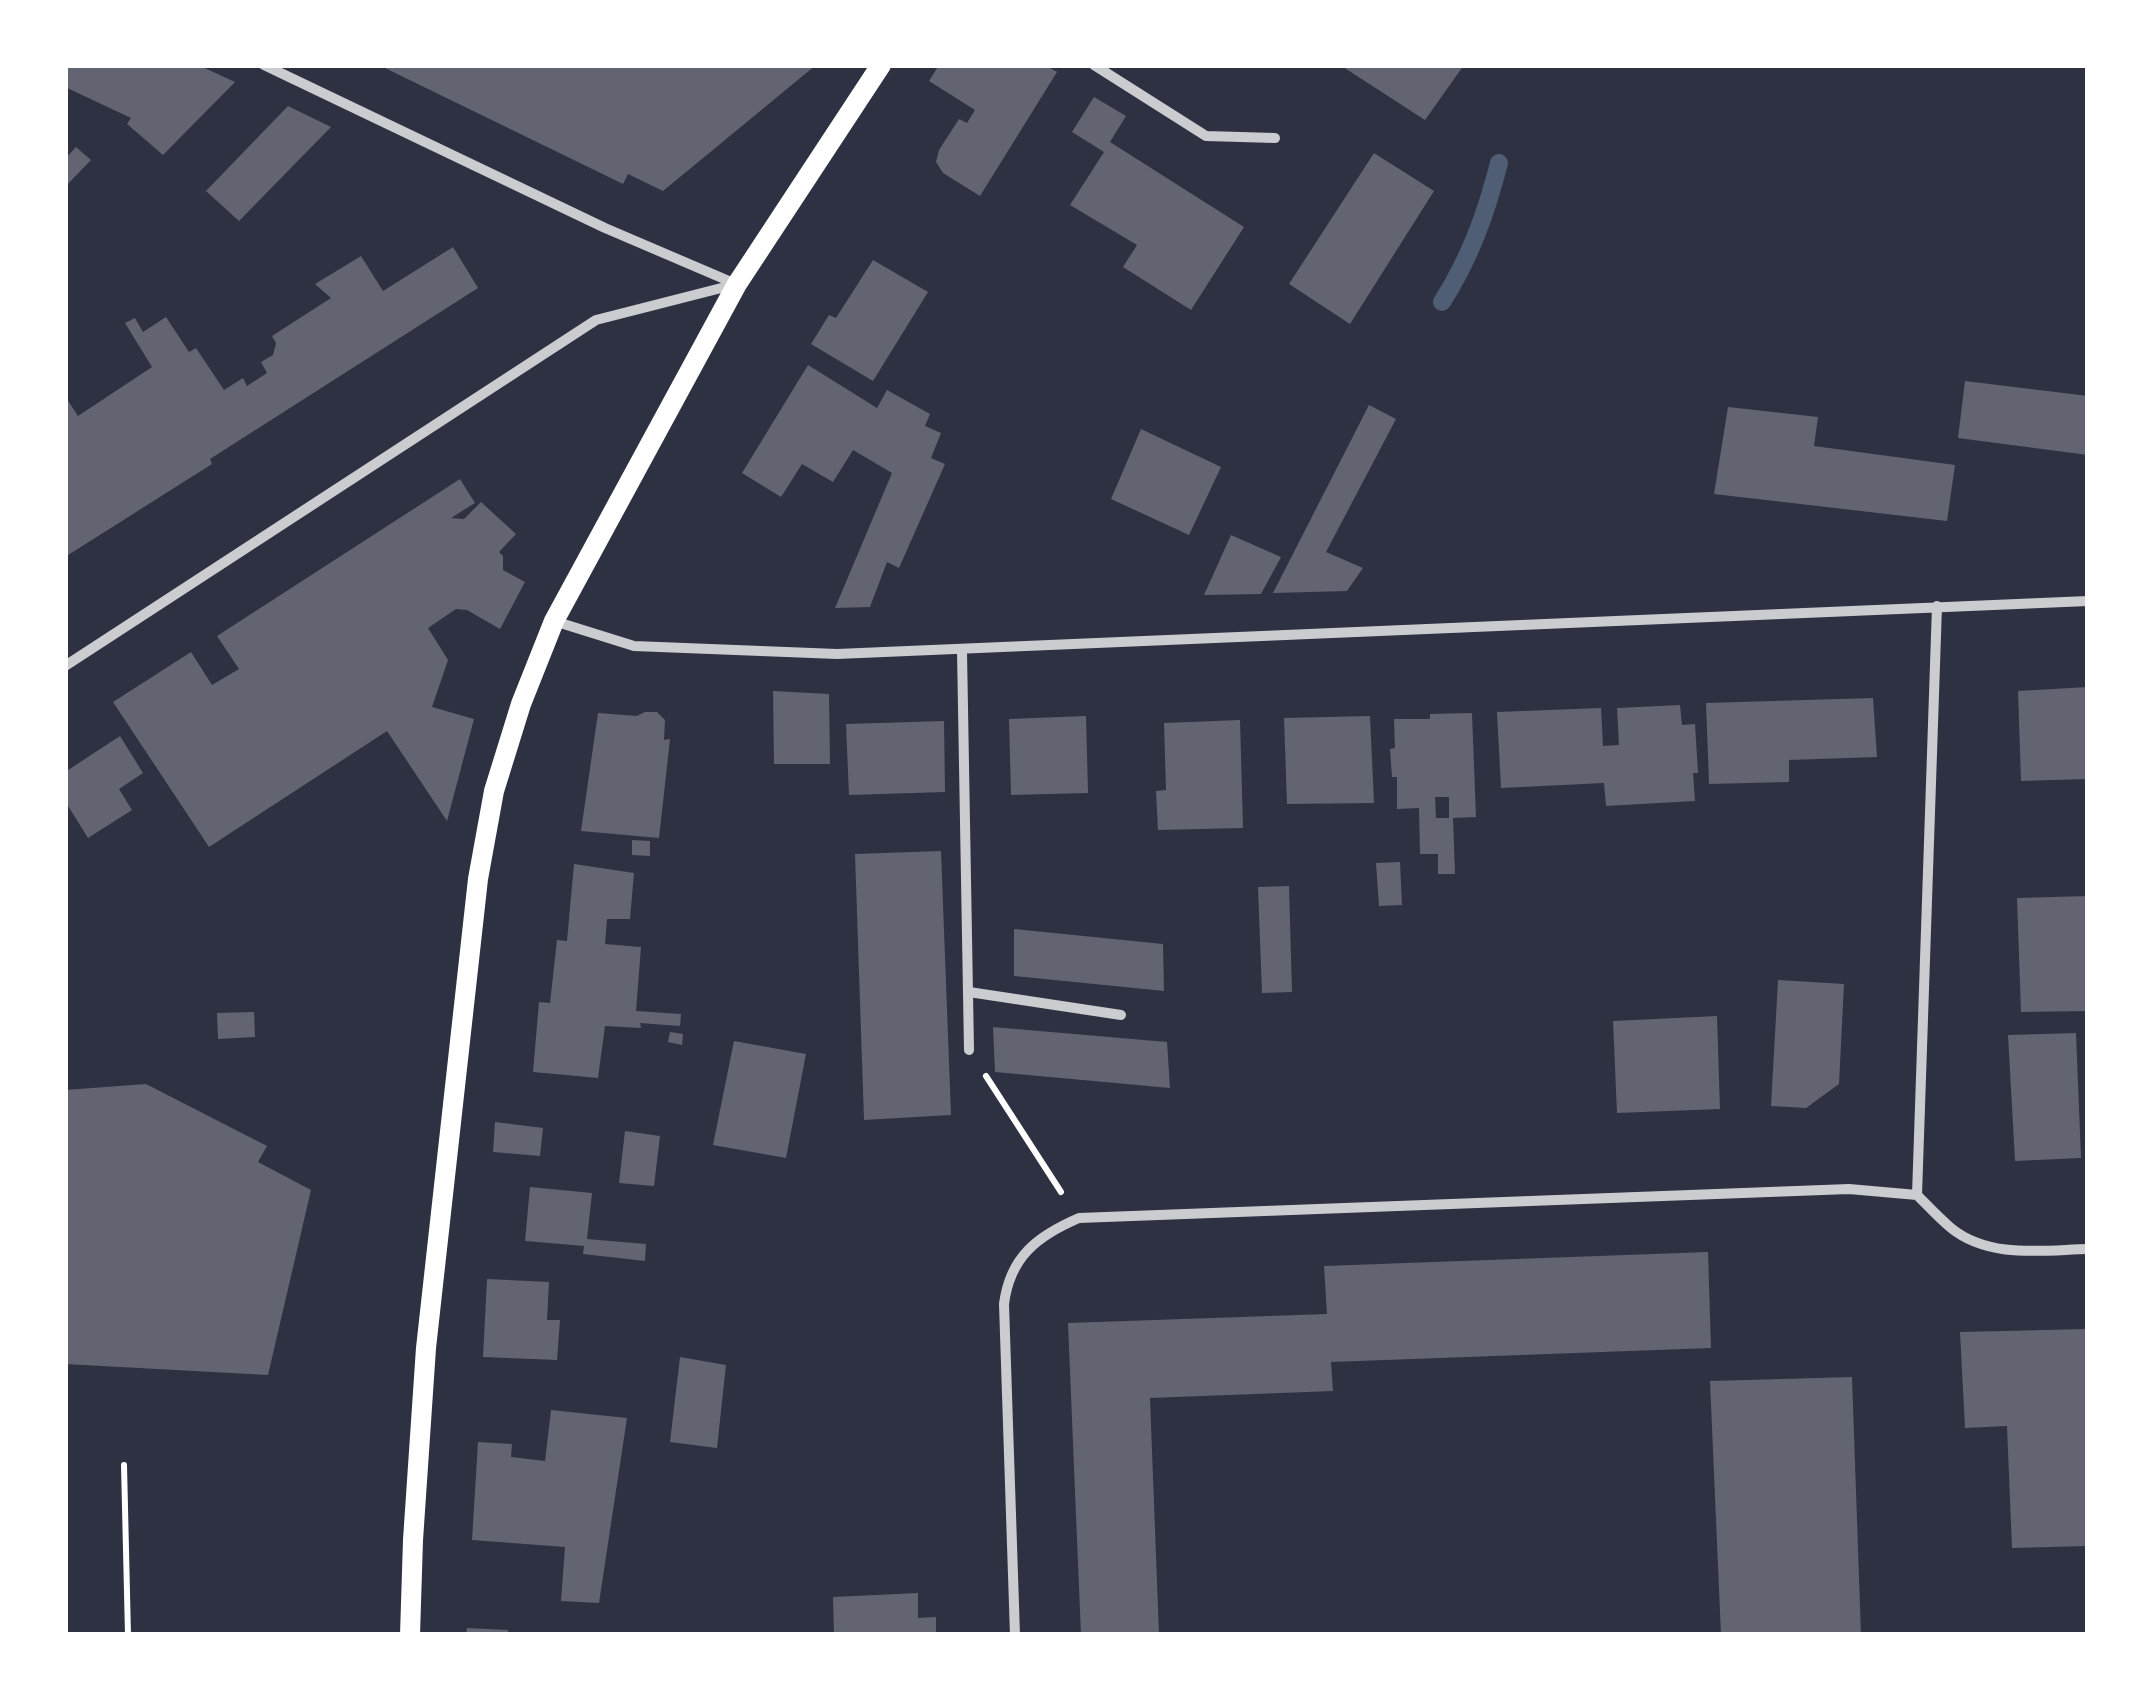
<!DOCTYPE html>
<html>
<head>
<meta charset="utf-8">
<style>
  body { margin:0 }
  #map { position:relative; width:2153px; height:1700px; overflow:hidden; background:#2d3142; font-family:"Alegreya Sans",sans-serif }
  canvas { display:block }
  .frame { position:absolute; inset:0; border:68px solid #fff; pointer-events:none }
</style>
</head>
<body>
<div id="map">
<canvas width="2153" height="1700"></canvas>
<div class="frame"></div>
</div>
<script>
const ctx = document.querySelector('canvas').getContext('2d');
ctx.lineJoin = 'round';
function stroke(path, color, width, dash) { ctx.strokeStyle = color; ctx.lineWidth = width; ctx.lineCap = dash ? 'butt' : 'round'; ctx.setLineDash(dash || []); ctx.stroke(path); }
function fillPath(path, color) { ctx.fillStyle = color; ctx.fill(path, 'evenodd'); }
stroke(new Path2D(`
  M 1442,302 C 1470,258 1486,214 1499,163`), '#4f5d75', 18);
fillPath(new Path2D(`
  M 65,65 L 198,65 L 235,82 L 163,155 L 127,124 L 131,118 L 65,87 Z
  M 387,65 L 816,65 L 663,191 L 628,174 L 623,184 L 385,68 Z
  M 939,65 L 1045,65 L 1057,72 L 980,196 L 943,173 L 936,162 L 939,150 L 959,119 L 967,123 L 975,110 L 929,81 Z
  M 1340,65 L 1464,65 L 1425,120 Z
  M 1094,97 L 1126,116 L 1110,142 L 1244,227 L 1191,310 L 1123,267 L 1137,245 L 1070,205 L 1104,152 L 1072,132 Z
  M 288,106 L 331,127 L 239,221 L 206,191 Z
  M 76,147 L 91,160 L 65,187 L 65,159 Z
  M 1374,153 L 1434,191 L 1350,324 L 1289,284 Z
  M 453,247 L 478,288 L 210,459 L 212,464 L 65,557 L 65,396 L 78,416 L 152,367 L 125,323 L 135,318 L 143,332 L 166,317 L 189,352 L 196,348 L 224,390 L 243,378 L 247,386 L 267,373 L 261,362 L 273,355 L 276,343 L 272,336 L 331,298 L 315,284 L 361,256 L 383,291 Z
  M 873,260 L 928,292 L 873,381 L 811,344 L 829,315 L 836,318 Z
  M 808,365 L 877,408 L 887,390 L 930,414 L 925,426 L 941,433 L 931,458 L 945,464 L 899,568 L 887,562 L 870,607 L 835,608 L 892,473 L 853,450 L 833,482 L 802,464 L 781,497 L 742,473 Z
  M 1965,381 L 2088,396 L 2088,455 L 1958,438 Z
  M 1369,405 L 1396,419 L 1326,552 L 1363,568 L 1347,591 L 1273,593 Z
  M 1728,407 L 1818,417 L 1814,446 L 1955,465 L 1947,521 L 1714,494 Z
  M 1141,429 L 1221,467 L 1189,535 L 1111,499 Z
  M 460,479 L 475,503 L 451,518 L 464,519 L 481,502 L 516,534 L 499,552 L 503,556 L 503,570 L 525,582 L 500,629 L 467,610 L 456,609 L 428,628 L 448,660 L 432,707 L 474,719 L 447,821 L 387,731 L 209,847 L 113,702 L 191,652 L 212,685 L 239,669 L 217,636 Z
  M 1231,535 L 1281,557 L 1261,594 L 1204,595 Z
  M 2088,687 L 2088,779 L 2021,781 L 2018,691 Z
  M 773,691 L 829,694 L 830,764 L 774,764 Z
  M 1873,698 L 1877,757 L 1789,760 L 1789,782 L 1709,784 L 1706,703 Z
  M 1680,705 L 1682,725 L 1695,724 L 1698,773 L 1693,773 L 1695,801 L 1606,806 L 1604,783 L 1501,788 L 1497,712 L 1601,708 L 1603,746 L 1619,745 L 1617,708 Z
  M 645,712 L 657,712 L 665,720 L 664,740 L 670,739 L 659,838 L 581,831 L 598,713 L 637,716 Z
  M 1472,713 L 1476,817 L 1453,818 L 1455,874 L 1438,874 L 1438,854 L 1420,854 L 1419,808 L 1397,809 L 1397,777 L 1392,777 L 1390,749 L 1395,748 L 1394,719 L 1430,719 L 1430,714 ZM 1435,797 L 1449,797 L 1449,818 L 1436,818 Z
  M 1086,716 L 1088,793 L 1011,795 L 1009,719 Z
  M 1370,716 L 1374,803 L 1287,804 L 1284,718 Z
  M 1240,720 L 1243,828 L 1158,830 L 1156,791 L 1166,790 L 1164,723 Z
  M 944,721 L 945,792 L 849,795 L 846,724 Z
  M 120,736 L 143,773 L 119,789 L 132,810 L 88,838 L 65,801 L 65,772 Z
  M 632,840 L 650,841 L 650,856 L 632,855 Z
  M 941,851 L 951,1115 L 864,1120 L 855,854 Z
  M 1400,862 L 1402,905 L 1379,906 L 1376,863 Z
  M 574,864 L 634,873 L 630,919 L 607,919 L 605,944 L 641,947 L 636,1011 L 681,1014 L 680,1026 L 640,1023 L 641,1028 L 605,1026 L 598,1078 L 533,1072 L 539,1002 L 550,1003 L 557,940 L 567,941 Z
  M 1289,886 L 1292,992 L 1262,993 L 1258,887 Z
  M 2088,896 L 2088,1011 L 2021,1012 L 2017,898 Z
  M 1014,929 L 1163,944 L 1164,991 L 1014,976 Z
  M 1778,980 L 1844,984 L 1839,1084 L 1806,1108 L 1771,1106 Z
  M 254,1012 L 255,1037 L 218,1039 L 217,1013 Z
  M 1717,1016 L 1720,1109 L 1617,1113 L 1613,1021 Z
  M 993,1027 L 1167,1042 L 1170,1088 L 995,1072 Z
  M 670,1032 L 683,1034 L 682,1045 L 668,1042 Z
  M 2076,1033 L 2081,1158 L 2015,1161 L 2008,1035 Z
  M 734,1041 L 806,1054 L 786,1158 L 713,1145 Z
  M 146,1084 L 267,1146 L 258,1162 L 311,1190 L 268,1375 L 65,1364 L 65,1090 Z
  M 495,1122 L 543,1128 L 540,1156 L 493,1152 Z
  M 625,1131 L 660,1136 L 654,1186 L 619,1183 Z
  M 530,1187 L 592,1193 L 587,1239 L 646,1244 L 645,1261 L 583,1254 L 584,1246 L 525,1241 Z
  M 1708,1252 L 1711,1348 L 1331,1362 L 1333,1391 L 1150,1398 L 1159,1635 L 1081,1635 L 1068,1323 L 1327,1314 L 1324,1266 Z
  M 487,1279 L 549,1282 L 547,1320 L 560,1320 L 557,1360 L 483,1357 Z
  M 2088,1329 L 2088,1546 L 2012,1548 L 2007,1426 L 1965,1428 L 1960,1332 Z
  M 680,1357 L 726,1365 L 717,1448 L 670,1442 Z
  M 1852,1377 L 1861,1635 L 1721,1635 L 1710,1381 Z
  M 551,1410 L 627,1418 L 599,1603 L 561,1601 L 565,1547 L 472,1540 L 478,1442 L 512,1444 L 511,1457 L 545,1461 Z
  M 918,1593 L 918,1618 L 936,1617 L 936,1635 L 834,1635 L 833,1597 Z
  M 467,1628 L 508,1630 L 508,1635 L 466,1635 Z`), '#626471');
stroke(new Path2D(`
  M 986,1076 L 1061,1192
  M 124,1465 L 128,1635`), '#fff', 6);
stroke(new Path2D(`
  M 264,65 L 605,228 L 736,284
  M 1094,65 L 1206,136 L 1275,138
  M 1937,606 L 1917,1195 C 1928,1206 1939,1218 1951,1228 C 1989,1259 2043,1250 2088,1249
  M 554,621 L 634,646 L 837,654 L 2088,601
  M 962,651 L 969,1050
  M 65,666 L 596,320 L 737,284
  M 969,992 L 1121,1015
  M 1015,1635 L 1004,1304 C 1010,1257 1037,1236 1079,1218 L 1849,1189 L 1917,1195`), '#caccd0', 10);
stroke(new Path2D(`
  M 410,1635 L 413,1540 L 426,1348 L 478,879 L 494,791 L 521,704 L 554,621 L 737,284 L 881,65`), '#fff', 20);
</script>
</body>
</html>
